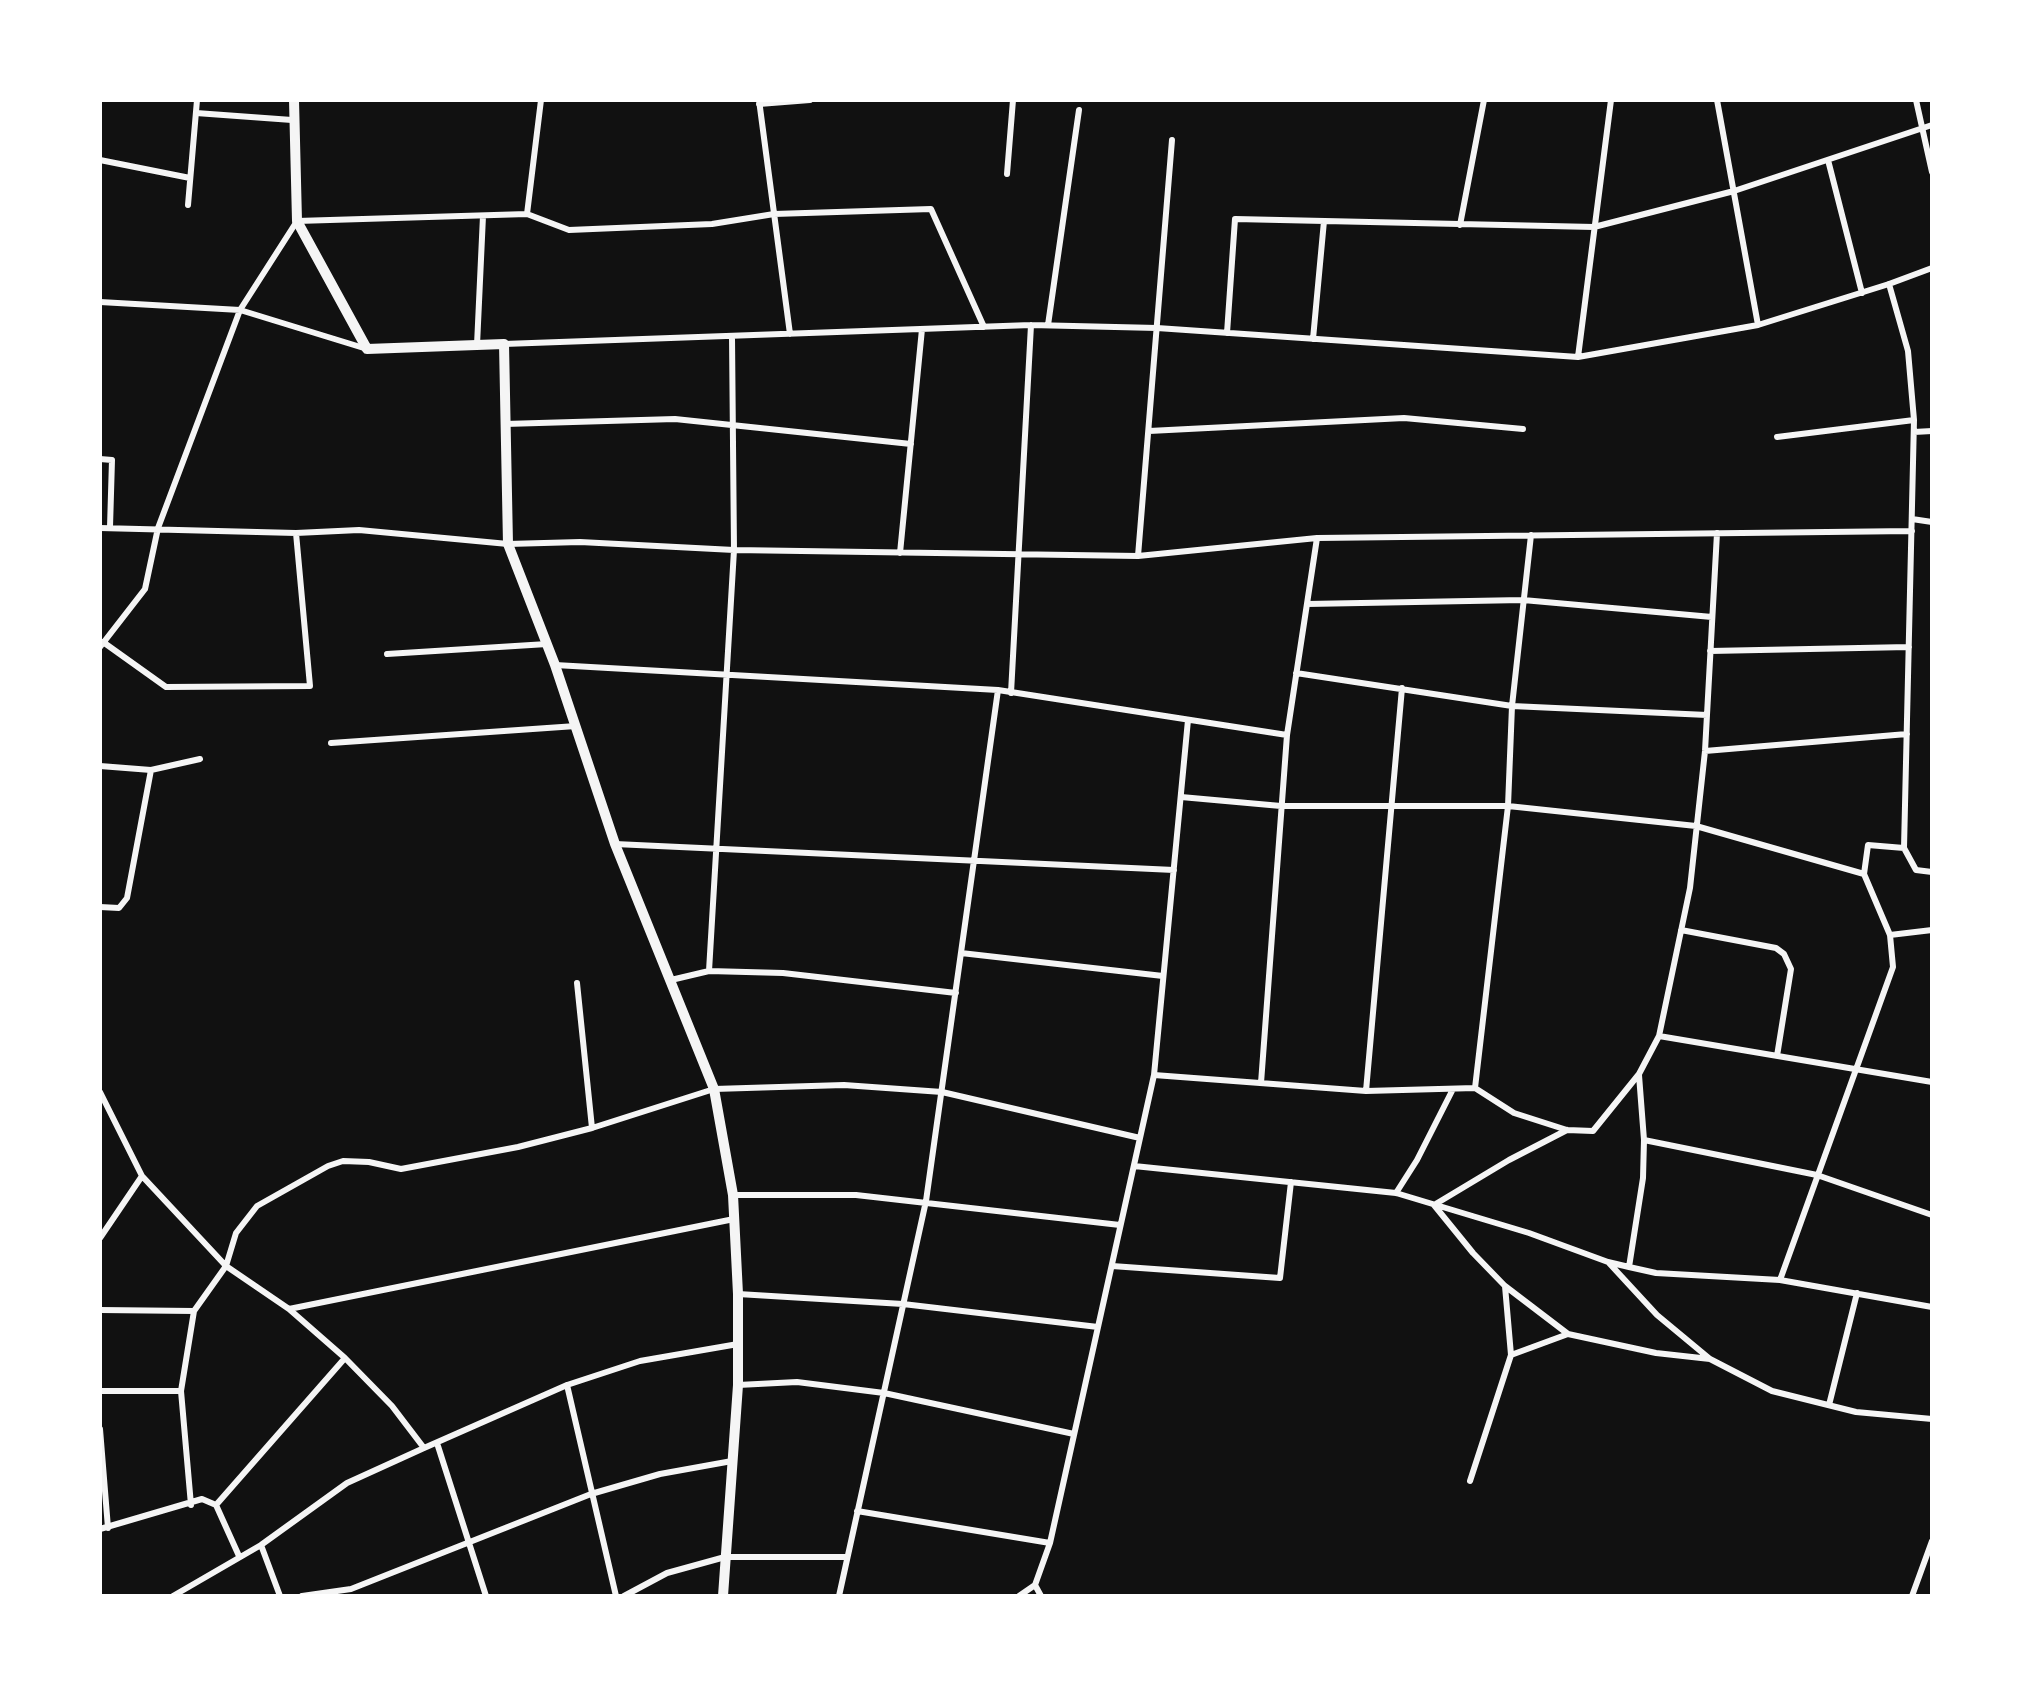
<!DOCTYPE html>
<html>
<head>
<meta charset="utf-8">
<style>
  body { margin:0 }
  #map { position:relative; width:2032px; height:1696px; overflow:hidden; background:#111; font-family:Barlow,sans-serif }
  canvas { display:block }
  .frame { position:absolute; inset:0; border:102px solid #fff; pointer-events:none }
</style>
</head>
<body>
<div id="map">
<canvas width="2032" height="1696"></canvas>
<div class="frame"></div>
</div>
<script>
const ctx = document.querySelector('canvas').getContext('2d');
ctx.lineJoin = 'round';
function stroke(path, color, width, dash) { ctx.strokeStyle = color; ctx.lineWidth = width; ctx.lineCap = dash ? 'butt' : 'round'; ctx.setLineDash(dash || []); ctx.stroke(path); }
stroke(new Path2D(`
  M 759,100 L 790,334
  M 1717,100 L 1758,325
  M 1916,100 L 1932,172
  M 759,104 L 810,100
  M 196,113 L 292,120
  M 100,160 L 190,178
  M 1828,160 L 1862,293
  M 1007,174 L 1013,100
  M 188,205 L 197,100
  M 527,214 L 541,100
  M 1460,225 L 1484,100
  M 1889,284 L 1908,351 L 1914,420 L 1904,848 L 1916,870 L 1932,872
  M 100,302 L 240,310 L 367,349
  M 1048,325 L 1079,110
  M 1227,333 L 1235,219 L 1594,227 L 1734,191 L 1932,125
  M 1313,339 L 1324,221
  M 504,344 L 1031,325 L 1157,328 L 1578,357 L 1758,325 L 1889,284 L 1932,268
  M 477,345 L 483,216
  M 1578,357 L 1611,100
  M 505,424 L 675,419 L 911,444
  M 1149,431 L 1404,418 L 1523,429
  M 1914,432 L 1932,431
  M 1777,437 L 1914,420
  M 100,459 L 112,460 L 110,527
  M 1912,519 L 1932,522
  M 100,528 L 296,533 L 359,530 L 508,544 L 580,542 L 734,550 L 1138,556 L 1317,538 L 1912,531
  M 900,553 L 922,329
  M 1138,556 L 1172,140
  M 1307,604 L 1523,600 L 1712,617
  M 103,642 L 166,687 L 310,686 L 296,533
  M 100,647 L 145,589 L 158,528 L 240,310 L 297,221 L 527,214 L 569,230 L 712,224 L 774,214 L 931,209 L 984,327
  M 1710,651 L 1909,647
  M 387,654 L 547,644
  M 555,665 L 998,690 L 1287,735
  M 1296,673 L 1512,706 L 1707,715
  M 1011,693 L 1031,325
  M 331,743 L 576,726
  M 1705,751 L 1907,734
  M 100,766 L 151,770 L 200,759
  M 1181,797 L 1281,806 L 1508,806 L 1696,826 L 1864,874
  M 615,844 L 1174,870
  M 100,907 L 119,908 L 127,898 L 151,770
  M 1681,930 L 1776,948 L 1784,954 L 1791,969 L 1777,1056
  M 1890,935 L 1932,930
  M 961,953 L 1163,976
  M 709,971 L 734,550 L 732,337
  M 671,980 L 709,971 L 783,973 L 956,993
  M 577,983 L 592,1128
  M 1659,1036 L 1932,1082
  M 1154,1075 L 1366,1091 L 1475,1088 L 1514,1113 L 1567,1130 L 1593,1131 L 1639,1074 L 1659,1036 L 1690,888 L 1705,751 L 1717,533
  M 1261,1083 L 1287,735 L 1317,538
  M 1475,1088 L 1508,806 L 1512,706 L 1531,535
  M 1366,1091 L 1402,688
  M 100,1092 L 142,1176 L 226,1266 L 289,1309 L 345,1358 L 392,1406 L 424,1448
  M 1567,1130 L 1509,1160 L 1434,1205 L 1473,1253 L 1505,1286 L 1568,1334 L 1656,1353 L 1710,1359
  M 1644,1140 L 1817,1175 L 1932,1215
  M 1134,1166 L 1396,1193 L 1529,1233 L 1608,1262 L 1629,1267 L 1656,1273 L 1780,1280 L 1932,1307
  M 1396,1193 L 1417,1160 L 1453,1089
  M 733,1195 L 856,1195 L 1120,1225
  M 100,1238 L 142,1176
  M 1609,1263 L 1657,1315 L 1710,1359 L 1772,1391 L 1856,1412 L 1932,1419
  M 1112,1266 L 1280,1278 L 1291,1182
  M 1629,1267 L 1643,1178 L 1644,1140 L 1639,1075
  M 1780,1280 L 1893,967 L 1890,935 L 1864,874 L 1868,845 L 1904,848
  M 1505,1286 L 1511,1355
  M 738,1294 L 903,1304 L 1098,1327
  M 289,1309 L 734,1219
  M 100,1310 L 194,1311
  M 567,1385 L 616,1596
  M 738,1385 L 797,1382 L 884,1393 L 1074,1434
  M 100,1391 L 181,1391
  M 1829,1405 L 1857,1293
  M 100,1429 L 108,1528
  M 437,1443 L 486,1596
  M 1470,1481 L 1511,1355 L 1568,1334
  M 191,1505 L 181,1391 L 194,1311 L 226,1266 L 236,1233 L 257,1206 L 328,1166 L 343,1161 L 369,1162 L 401,1169 L 518,1147 L 592,1128 L 714,1089 L 844,1085 L 942,1092 L 1140,1138
  M 216,1505 L 345,1358
  M 857,1511 L 1050,1543
  M 100,1529 L 202,1499 L 216,1505 L 239,1556
  M 261,1545 L 280,1596
  M 1035,1585 L 1041,1596
  M 173,1596 L 261,1545 L 347,1483 L 424,1448 L 567,1385 L 640,1361 L 738,1344
  M 302,1596 L 351,1589 L 591,1494 L 660,1474 L 732,1461
  M 624,1596 L 667,1573 L 725,1557 L 847,1557
  M 839,1596 L 926,1201 L 998,690
  M 1019,1596 L 1035,1585 L 1050,1543 L 1154,1075 L 1188,720
  M 1912,1596 L 1932,1541`), '#f5f5f5', 6);
stroke(new Path2D(`
  M 294,100 L 297,221 L 367,349 L 504,344 L 508,544 L 555,665 L 615,844 L 714,1089 L 733,1195 L 738,1294 L 738,1385 L 723,1596`), '#f5f5f5', 10);
</script>
</body>
</html>
